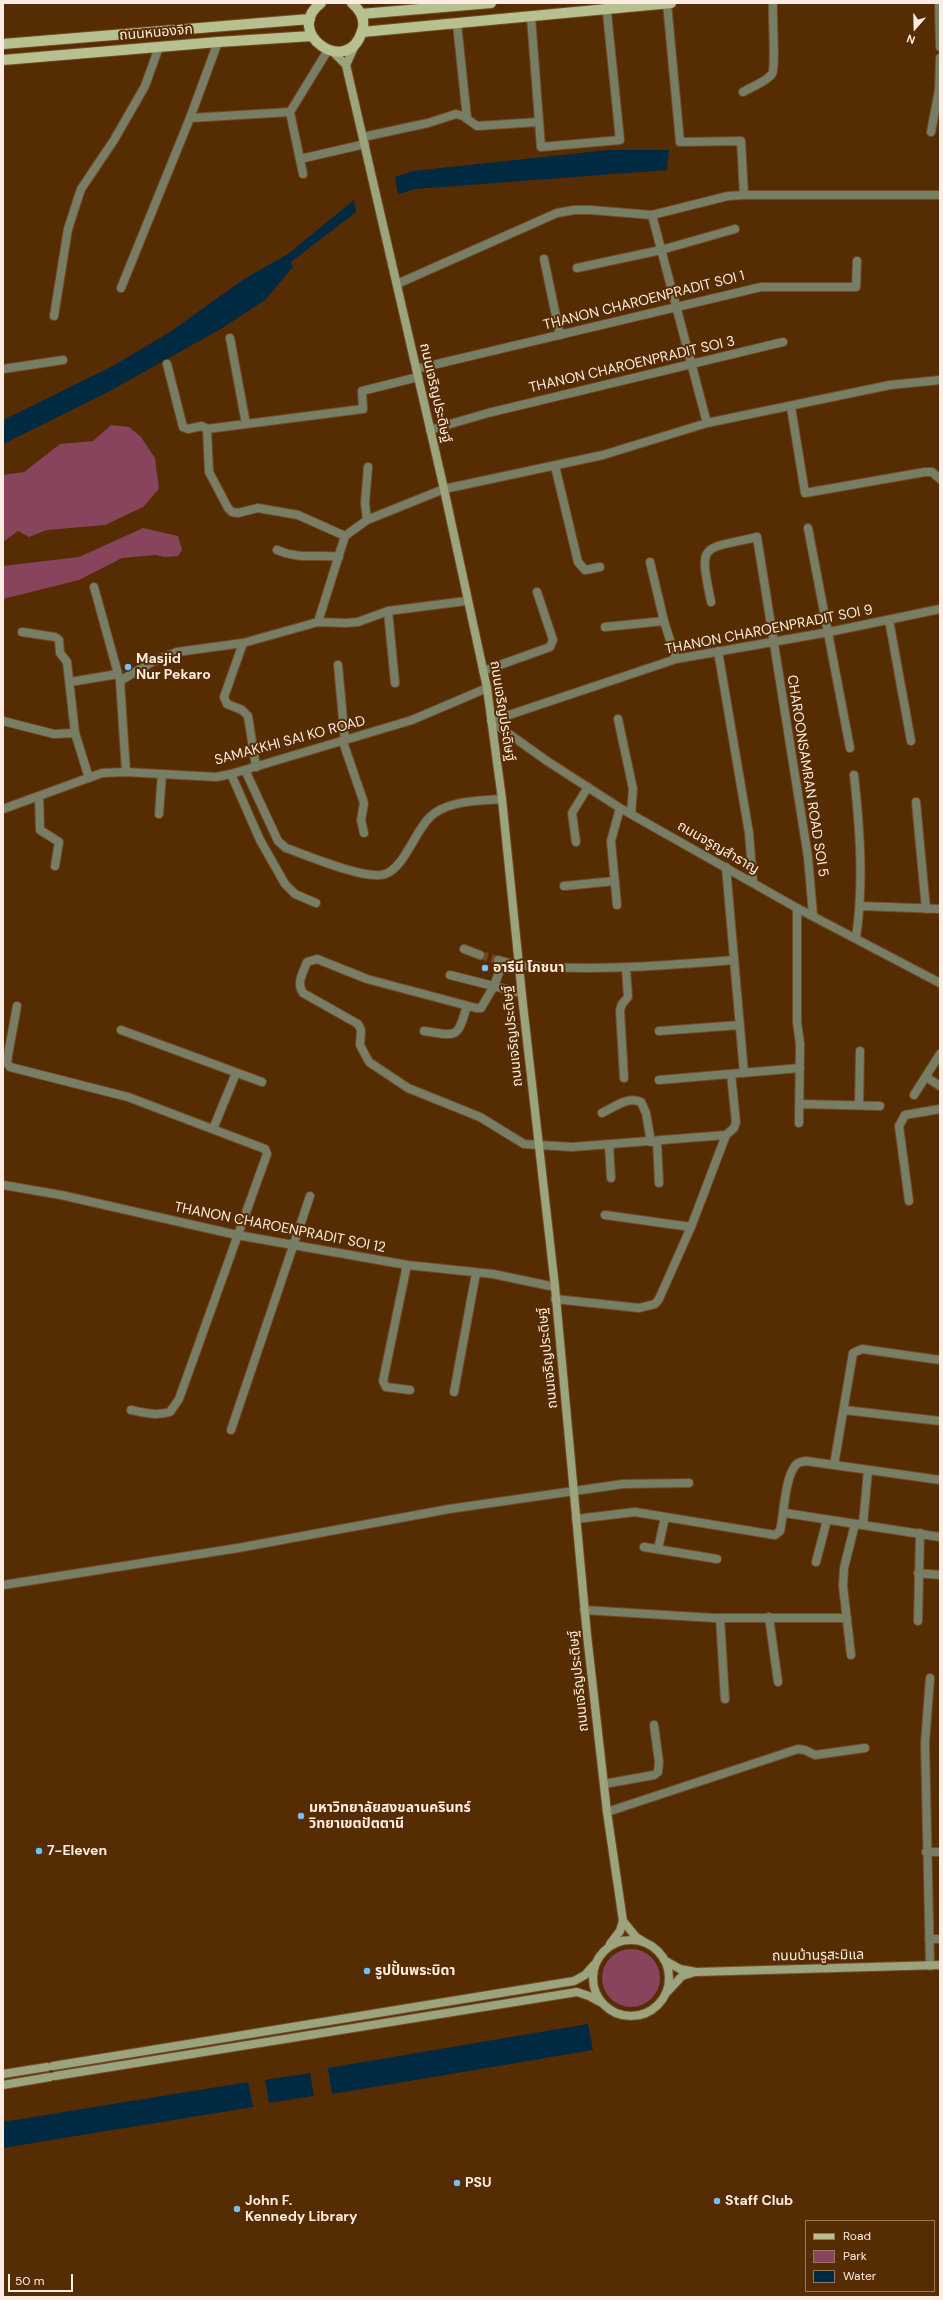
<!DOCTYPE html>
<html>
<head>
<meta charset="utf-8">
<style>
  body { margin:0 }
  #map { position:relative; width:943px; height:2300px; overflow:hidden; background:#562c02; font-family:"DM Sans",sans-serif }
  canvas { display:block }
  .frame { position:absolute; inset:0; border:4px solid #fdece1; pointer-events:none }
  .legend { position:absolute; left:805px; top:2220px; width:130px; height:72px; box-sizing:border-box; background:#562c02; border:1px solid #99795b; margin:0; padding:5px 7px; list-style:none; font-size:12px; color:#fdece1 }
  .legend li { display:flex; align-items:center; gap:8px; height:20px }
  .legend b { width:20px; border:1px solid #99795b }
  .north { position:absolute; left:895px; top:8px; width:40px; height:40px; -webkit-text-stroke:3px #562c02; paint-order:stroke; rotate:200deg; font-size:11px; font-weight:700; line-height:16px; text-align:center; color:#fdece1 }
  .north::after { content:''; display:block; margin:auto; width:14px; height:18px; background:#fdece1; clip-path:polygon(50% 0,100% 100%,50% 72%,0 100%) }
  .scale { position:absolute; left:8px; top:2274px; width:65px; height:18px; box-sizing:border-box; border:2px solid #fdece1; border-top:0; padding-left:5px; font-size:12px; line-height:14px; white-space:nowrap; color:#fdece1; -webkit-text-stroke:3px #562c02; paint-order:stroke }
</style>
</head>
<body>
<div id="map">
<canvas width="943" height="2300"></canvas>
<div class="frame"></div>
<ul class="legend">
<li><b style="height:5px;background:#b6c18f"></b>Road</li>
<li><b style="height:11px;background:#87445c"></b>Park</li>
<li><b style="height:11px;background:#002a41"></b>Water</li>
</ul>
<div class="north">N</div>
<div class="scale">50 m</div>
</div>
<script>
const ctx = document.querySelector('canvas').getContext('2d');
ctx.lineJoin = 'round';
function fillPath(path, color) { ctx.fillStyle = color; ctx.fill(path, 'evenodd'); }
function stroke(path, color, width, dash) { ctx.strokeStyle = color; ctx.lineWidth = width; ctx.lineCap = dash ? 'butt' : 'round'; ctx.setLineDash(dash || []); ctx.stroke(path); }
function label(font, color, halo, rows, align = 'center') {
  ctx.font = font + ' "DM Sans","Noto Sans Thai",sans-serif'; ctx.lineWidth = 4; ctx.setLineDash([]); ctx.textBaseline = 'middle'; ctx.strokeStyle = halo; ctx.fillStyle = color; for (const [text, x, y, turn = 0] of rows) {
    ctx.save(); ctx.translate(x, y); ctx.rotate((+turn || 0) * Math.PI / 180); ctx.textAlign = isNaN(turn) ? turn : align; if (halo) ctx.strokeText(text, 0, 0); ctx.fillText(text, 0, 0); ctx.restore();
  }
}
fillPath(new Path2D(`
  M 111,425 L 129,427 L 141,437 L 155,458 L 159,489 L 143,507 L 105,525 L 47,530 L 29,537 L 18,531 L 3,542 L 3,475 L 24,472 L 60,444 L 93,441 Z
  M 143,528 L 178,536 L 182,550 L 178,556 L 165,557 L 155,555 L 122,558 L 79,580 L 3,599 L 3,566 L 79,557 Z
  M602 1978a29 29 0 1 1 58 0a29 29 0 1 1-58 0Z`), '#87445c');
fillPath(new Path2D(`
  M 609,150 L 669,150 L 667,170 L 416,189 L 398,194 L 395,177 L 413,171 Z
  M 354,200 L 356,212 L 291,262 L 293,267 L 265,300 L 219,330 L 108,392 L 3,444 L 3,420 L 111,367 L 170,332 L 244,279 L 288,254 Z
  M 588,2024 L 593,2050 L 332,2094 L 328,2068 Z
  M 310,2073 L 314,2096 L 269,2103 L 265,2080 Z
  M 248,2082 L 253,2107 L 3,2148 L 3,2122 Z`), '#002a41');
stroke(new Path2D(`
  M 480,955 L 498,960`), '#6f4923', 8, [8, 4]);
const minor = new Path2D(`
  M 667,3 L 680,142 L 741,141 L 744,195
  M 939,3 L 940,47
  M 531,17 L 541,147 L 620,140 L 606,3
  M 457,24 L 467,118
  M 743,92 C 751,87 766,82 772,74 C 776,67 772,17 773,3
  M 290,112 L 328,50
  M 190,118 L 290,112 L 303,174
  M 931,132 L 939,90 L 940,58
  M 363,137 L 428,123 L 456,114 L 463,116 L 477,126 L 538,122
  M 300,159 L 365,144
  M 652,215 L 707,423
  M 544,259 L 560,335
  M 577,268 L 661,250 L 735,229
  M 397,284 L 557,213 L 574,210 L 591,210 L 652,215 L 728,196 L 744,195 L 940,195
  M 121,288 L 190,118 L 218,42
  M 54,316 L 68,229 L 81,189 L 114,140 L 145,86 L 159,47
  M 230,338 L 246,424
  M 167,364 L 183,427 L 188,429 L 202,426 L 207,429 L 209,472 L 228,508 L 232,512 L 238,513 L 258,508 L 298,515 L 345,536
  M 3,369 L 63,360
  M 416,369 L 761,287 L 856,287 L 857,261
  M 791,407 L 805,493 L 925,472 L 932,472 L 940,479
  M 207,429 L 363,409 L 362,391 L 418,377
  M 430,430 L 488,413 L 783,342
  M 555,466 L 578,562 L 585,570 L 600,567
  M 367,520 L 365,503 L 368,467
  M 808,528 L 850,748
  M 277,550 C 300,560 315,554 339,557
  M 650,562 L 664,621 L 676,659
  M 94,587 L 120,681 L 126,772
  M 711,602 C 699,542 700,550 757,537 L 808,857 L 813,915
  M 388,611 L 395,683
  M 889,620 L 911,741
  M 318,622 L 345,536 L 367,520 L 444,489 L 603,455 L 707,423 L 890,385 L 940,380
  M 605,627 L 664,621
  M 22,632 L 55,637 L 59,640 L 60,653 L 67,662 L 75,733
  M 243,643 L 224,697 L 227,704 L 242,710 L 248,716 L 256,767
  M 718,651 L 749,833 L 753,883
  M 338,665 L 345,741
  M 483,671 L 550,647 L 553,640 L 537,592
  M 120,681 L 152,662 L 177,652 L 243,643 L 318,622 L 346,623 L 358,622 L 388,611 L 466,601
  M 70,682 L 118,674
  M 618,719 L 633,789 L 631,814
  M 3,721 L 54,734 L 75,733 L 89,778
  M 491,721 L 547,761 L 620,808 L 797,908 L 940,983
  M 491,721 L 676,659 L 829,632 L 940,609
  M 343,742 L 364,803 L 361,820 L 364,833
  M 245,770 L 278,841 L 286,848 C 306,855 367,881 385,874 C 404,868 415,831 430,817 C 447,800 480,801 502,799
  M 231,774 L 260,840 L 285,884 L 295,894 L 316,903
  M 854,775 C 860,830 864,883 856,938
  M 39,796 L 40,830 L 59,842 L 55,866
  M 916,802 L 926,909
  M 159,814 L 162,774
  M 576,842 L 572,813 L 588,787
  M 726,867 L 744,1073
  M 564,886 L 615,881
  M 617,905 L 611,841 L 620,808
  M 861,906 L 940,909
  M 797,908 L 797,1022 L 800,1044 L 799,1123
  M 464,949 L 480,955
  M 498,960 C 515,966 531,966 549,967 C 611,970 673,965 734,960
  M 503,962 L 494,986 L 481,1008 L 476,1008 L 367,979 L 317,959 L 307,962 C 303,973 296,983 303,993 L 358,1024 L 361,1030 L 360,1045 L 369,1062 L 408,1088 L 480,1117 L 524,1144 L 572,1147 L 726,1135 L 734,1128 L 736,1122 L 731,1074
  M 450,975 L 521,993
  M 17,1006 L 8,1055 L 7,1063 L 10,1067 L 128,1097 L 265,1149 L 267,1154 L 179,1399 L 170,1412 C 156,1416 145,1413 131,1410
  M 121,1030 L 262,1082
  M 424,1031 C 458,1036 457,1039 467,1006
  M 659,1031 L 740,1025
  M 926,1077 L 940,1086
  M 624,1078 L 620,1010 L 622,1004 L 628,997 L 626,968
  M 659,1080 L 800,1068
  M 914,1095 L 940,1054
  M 799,1104 L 880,1106
  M 859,1105 L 860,1051
  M 602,1113 C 615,1107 627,1096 641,1102 L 646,1113 L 651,1142
  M 213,1129 L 236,1073
  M 657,1141 L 659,1183
  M 609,1145 L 611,1178
  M 3,1185 L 61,1195 L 237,1235 L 407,1265 L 493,1274 L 555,1287
  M 909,1201 L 899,1126 L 905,1115 L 940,1109
  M 605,1215 L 691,1227
  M 407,1265 L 383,1381 L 386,1387 L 410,1390
  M 555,1299 L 639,1308 L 655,1304 L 659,1299 L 691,1227 L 726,1135
  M 454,1392 L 476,1273
  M 844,1410 L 940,1421
  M 231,1430 L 310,1196
  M 834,1465 L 853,1353 L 862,1349 L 940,1360
  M 785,1513 L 940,1537
  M 576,1519 L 635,1512 L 775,1535 L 780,1531 C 784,1514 785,1478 795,1466 C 797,1462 802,1462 806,1461 L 940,1480
  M 863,1525 L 868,1470
  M 644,1547 L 717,1559
  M 658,1549 L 665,1517
  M 816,1562 L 827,1520
  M 918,1573 L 940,1575
  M 3,1585 L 238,1548 L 449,1509 L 623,1484 L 689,1483
  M 584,1610 L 714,1618 L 847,1618
  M 769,1617 L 778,1682
  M 720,1618 L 725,1699
  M 918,1621 L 920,1533
  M 851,1655 L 843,1586 L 844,1568 L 855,1524
  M 604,1784 L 654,1775 L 658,1772 L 659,1762 L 654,1725
  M 607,1812 L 798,1749 L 805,1750 L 815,1755 L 865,1748
  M 926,1852 L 940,1852
  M 929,1939 L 940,1939
  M 930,1966 L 925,1743 L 930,1678`);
const tertiary = new Path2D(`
  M 3,809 L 102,773 L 126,772 L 216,777 L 231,774 L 412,720 L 487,688`);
const secondary = new Path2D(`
  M 332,51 L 346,65 L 444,489 L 487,688 L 502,799 L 523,1005 L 555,1287 L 587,1635 L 607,1812 L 623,1921 L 636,1937 L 644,1942
  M 346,65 L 356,43
  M593 1978a38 38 0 1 1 76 0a38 38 0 1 1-76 0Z
  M 610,1944 L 620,1931 L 623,1921
  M 664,1960 L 680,1969 L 696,1972 L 940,1965
  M 668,1991 L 682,1976 L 695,1972
  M 53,2066 L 574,1981 L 585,1975 L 594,1965
  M 3,2074 L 47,2067
  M 55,2076 L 577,1992 L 589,1996 L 600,2002
  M 3,2085 L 50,2077`);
const primary = new Path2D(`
  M 321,3 C 282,32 348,79 362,31 C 366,20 360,10 352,3
  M 361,14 L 491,3
  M 362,32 L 671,3
  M 3,44 L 310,19
  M 3,60 L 218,42 L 312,36`);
stroke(minor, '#714b26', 10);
stroke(tertiary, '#714b26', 10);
stroke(secondary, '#714b26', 10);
stroke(primary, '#714b26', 12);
stroke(minor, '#787d65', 8);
stroke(tertiary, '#787d65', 8);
stroke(secondary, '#9ba47d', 8);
stroke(primary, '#b6c18f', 10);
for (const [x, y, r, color] of [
  [128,667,4,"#71c1f5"],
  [485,968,4,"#71c1f5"],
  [301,1816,4,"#71c1f5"],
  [39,1851,4,"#71c1f5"],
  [367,1971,4,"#71c1f5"],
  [457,2183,4,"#71c1f5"],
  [717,2201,4,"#71c1f5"],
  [237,2209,4,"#71c1f5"]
]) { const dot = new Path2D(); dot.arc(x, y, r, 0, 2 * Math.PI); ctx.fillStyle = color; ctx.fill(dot); stroke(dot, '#562c02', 1.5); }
label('14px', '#fdece1', '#562c02', [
  ["ถนนหนองจิก",156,33,-5],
  ["THANON CHAROENPRADIT SOI 1",644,301,-14],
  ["THANON CHAROENPRADIT SOI 3",632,365,-13],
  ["ถนนเจริญประดิษฐ์",435,393,77],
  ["THANON CHAROENPRADIT SOI 9",769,630,-11],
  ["ถนนเจริญประดิษฐ์",502,711,81],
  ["SAMAKKHI SAI KO ROAD",290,741,-15],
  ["CHAROONSAMRAN ROAD SOI 5",807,776,81],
  ["ถนนจรูญสำราญ",718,848,30],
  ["ถนนเจริญประดิษฐ์",513,1036,-96],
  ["THANON CHAROENPRADIT SOI 12",280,1228,11],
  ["ถนนเจริญประดิษฐ์",548,1358,-96],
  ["ถนนเจริญประดิษฐ์",579,1681,-96],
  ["ถนนบ้านรูสะมิแล",818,1956,-1]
]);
label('bold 14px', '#fdece1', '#562c02', [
  ["Masjid",136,659],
  ["Nur Pekaro",136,675],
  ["อารีนี โภชนา",493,968],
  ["มหาวิทยาลัยสงขลานครินทร์",309,1808],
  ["วิทยาเขตปัตตานี",309,1824],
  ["7-Eleven",47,1851],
  ["รูปปั้นพระบิดา",375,1971],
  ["PSU",465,2183],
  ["John F.",245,2201],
  ["Kennedy Library",245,2217],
  ["Staff Club",725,2201]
], 'left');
</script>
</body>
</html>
